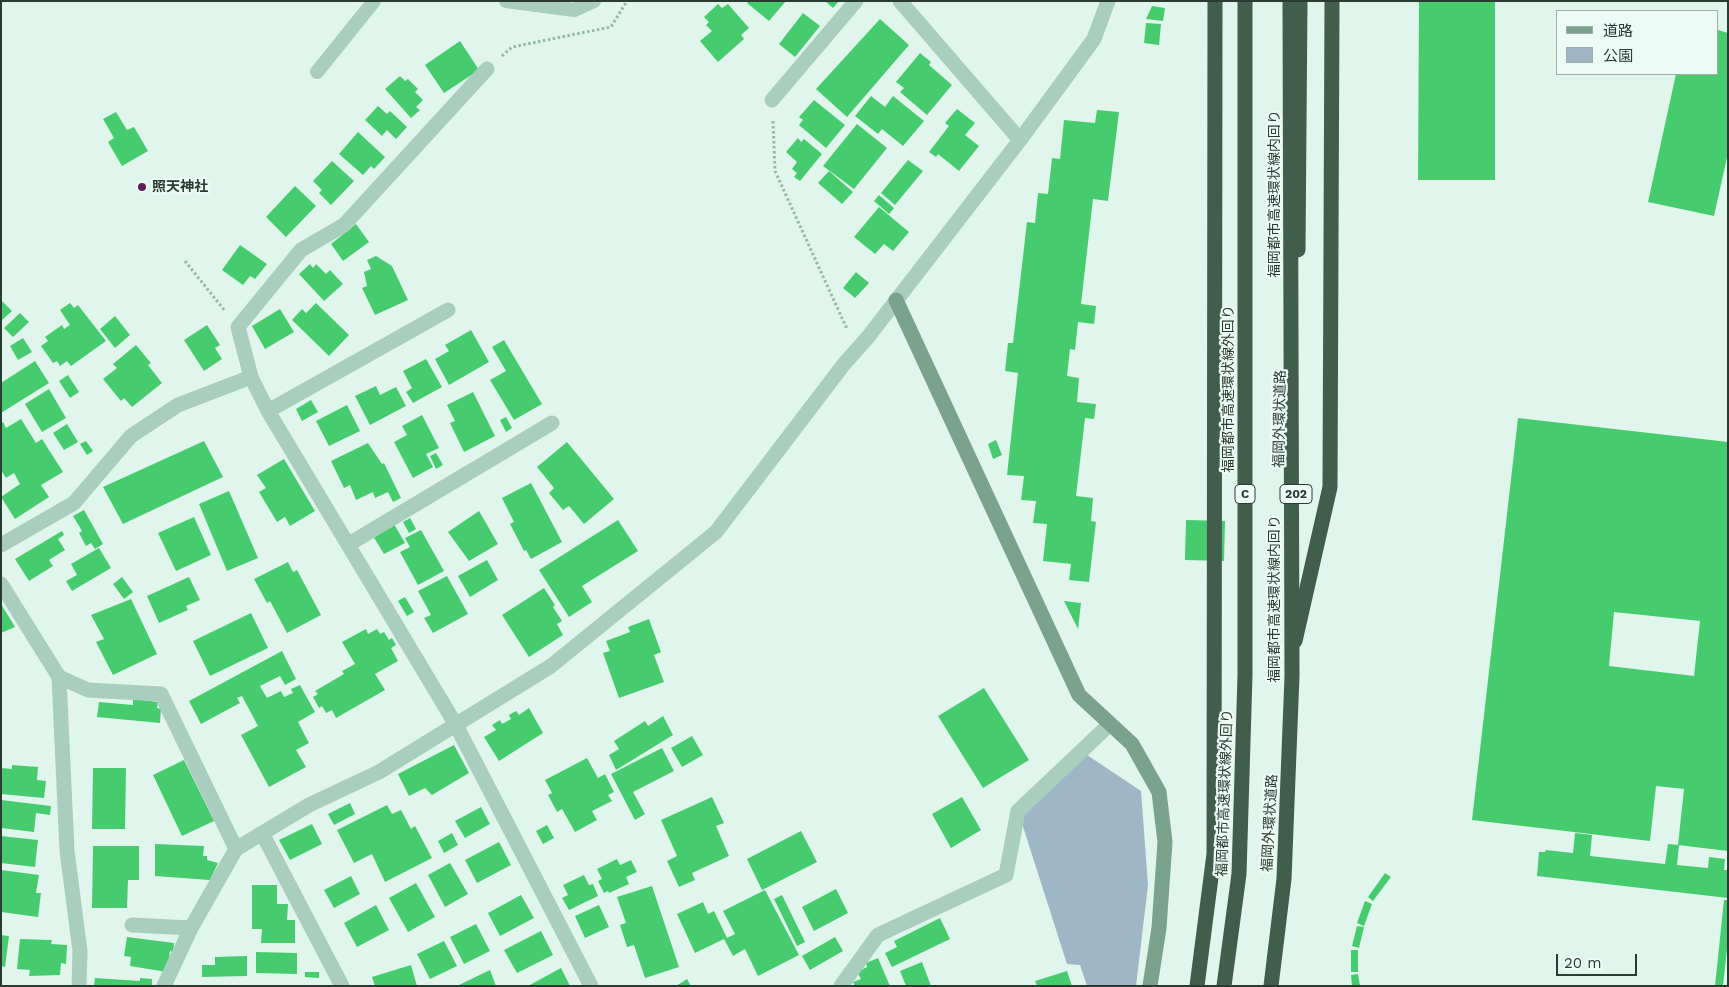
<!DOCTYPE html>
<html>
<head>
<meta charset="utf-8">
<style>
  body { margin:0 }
  #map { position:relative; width:1729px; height:987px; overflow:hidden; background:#e0f5ec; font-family:"Work Sans","Noto Sans JP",sans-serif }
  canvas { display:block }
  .frame { position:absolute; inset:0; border:2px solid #2a3b31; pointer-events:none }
  .legend { position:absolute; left:1556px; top:10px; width:162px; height:65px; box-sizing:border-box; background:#edfbf6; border:1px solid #9faea7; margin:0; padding:6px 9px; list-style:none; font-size:15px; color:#2a3b31 }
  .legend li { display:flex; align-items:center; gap:10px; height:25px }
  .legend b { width:25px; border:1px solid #9faea7 }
  .scale { position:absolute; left:1556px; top:954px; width:81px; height:22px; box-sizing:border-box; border:2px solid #2a3b31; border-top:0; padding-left:6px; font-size:15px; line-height:18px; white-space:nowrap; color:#2a3b31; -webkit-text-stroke:4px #edfbf6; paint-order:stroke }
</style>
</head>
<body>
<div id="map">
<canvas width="1729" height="987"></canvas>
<div class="frame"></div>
<ul class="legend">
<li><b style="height:6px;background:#7ba28c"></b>道路</li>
<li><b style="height:14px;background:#9eb6c5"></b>公園</li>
</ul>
<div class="scale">20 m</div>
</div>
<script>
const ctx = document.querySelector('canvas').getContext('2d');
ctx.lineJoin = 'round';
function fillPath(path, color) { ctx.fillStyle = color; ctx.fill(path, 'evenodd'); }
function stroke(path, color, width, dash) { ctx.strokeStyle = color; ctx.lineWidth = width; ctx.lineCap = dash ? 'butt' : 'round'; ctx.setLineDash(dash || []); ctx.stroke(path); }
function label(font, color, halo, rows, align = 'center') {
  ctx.font = font + ' "Work Sans","Noto Sans JP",sans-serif'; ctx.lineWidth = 4.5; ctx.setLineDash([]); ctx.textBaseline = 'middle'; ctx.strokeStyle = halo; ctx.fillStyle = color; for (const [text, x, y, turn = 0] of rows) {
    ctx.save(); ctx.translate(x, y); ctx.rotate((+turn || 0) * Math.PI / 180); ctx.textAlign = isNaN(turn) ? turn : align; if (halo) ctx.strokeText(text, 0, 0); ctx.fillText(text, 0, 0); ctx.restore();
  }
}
fillPath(new Path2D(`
  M 1081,751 L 1141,791 L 1148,885 L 1136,986 L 1087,986 L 1080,965 L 1067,964 L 1018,811 Z`), '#9eb6c5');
fillPath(new Path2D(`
  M 749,1 L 786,1 L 769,21 L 747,3 Z
  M 825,1 L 839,1 L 833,8 Z
  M 1419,1 L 1495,1 L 1495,180 L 1418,180 Z
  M 718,4 L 722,8 L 728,4 L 749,28 L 741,35 L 744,39 L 718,62 L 700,41 L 712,31 L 706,25 L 709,22 L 704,17 Z
  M 1152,6 L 1165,8 L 1163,21 L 1146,19 Z
  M 803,13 L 820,26 L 795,57 L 779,44 Z
  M 880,19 L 909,45 L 847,117 L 816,89 Z
  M 1146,23 L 1161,24 L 1159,45 L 1144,43 Z
  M 1718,30 L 1728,33 L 1728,153 L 1714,216 L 1648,202 L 1676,74 L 1718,74 Z
  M 460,41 L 479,70 L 444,93 L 425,65 Z
  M 920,53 L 931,62 L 929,65 L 952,85 L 927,115 L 900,92 L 904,88 L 896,82 Z
  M 400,76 L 405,81 L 408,79 L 418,89 L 415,92 L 423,100 L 416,107 L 420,110 L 411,118 L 385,89 Z
  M 871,96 L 885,107 L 893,96 L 924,121 L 903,146 L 882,129 L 878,134 L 855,116 Z
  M 814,100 L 845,125 L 826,148 L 799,125 L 803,120 L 799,117 Z
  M 378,106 L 387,114 L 390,111 L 407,127 L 396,139 L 387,130 L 382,136 L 365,120 Z
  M 957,109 L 975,123 L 965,135 L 979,146 L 959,171 L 938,154 L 936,157 L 929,152 L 949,126 L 945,123 Z
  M 1097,110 L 1119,112 L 1108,201 L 1093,199 L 1081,304 L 1096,306 L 1094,324 L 1078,322 L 1075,350 L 1070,349 L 1067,376 L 1079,378 L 1077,402 L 1096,404 L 1094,419 L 1085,418 L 1076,496 L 1093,498 L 1091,521 L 1096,522 L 1089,582 L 1069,580 L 1071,564 L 1043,561 L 1047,524 L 1033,523 L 1036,501 L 1021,500 L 1024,476 L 1007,475 L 1018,373 L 1005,371 L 1008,343 L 1013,343 L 1027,222 L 1035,223 L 1038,193 L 1048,194 L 1052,158 L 1060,159 L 1064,120 L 1095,123 Z
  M 116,112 L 127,130 L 134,127 L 148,151 L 122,166 L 108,142 L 114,138 L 103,119 Z
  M 857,124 L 887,148 L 854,189 L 823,166 Z
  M 358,132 L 385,157 L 374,169 L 371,166 L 363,175 L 339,154 Z
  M 798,138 L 801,142 L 804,139 L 822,154 L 800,181 L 794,177 L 797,173 L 792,169 L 797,162 L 786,152 Z
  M 908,160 L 923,171 L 895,205 L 881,193 Z
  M 332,161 L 354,181 L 331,205 L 319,193 L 322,190 L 313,181 Z
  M 829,171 L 853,192 L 842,204 L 818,183 Z
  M 295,186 L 316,206 L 286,237 L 266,217 Z
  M 879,195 L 894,208 L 889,214 L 874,201 Z
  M 879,207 L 909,232 L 893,251 L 884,244 L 875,254 L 854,237 Z
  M 356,224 L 369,242 L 343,261 L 331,244 Z
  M 240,245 L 267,264 L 255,279 L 250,276 L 243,285 L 222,270 Z
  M 376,256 L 392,266 L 408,300 L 375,315 L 362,288 L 367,286 L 364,272 L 371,269 L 367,260 Z
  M 310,264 L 313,268 L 316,264 L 326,274 L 330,270 L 343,284 L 324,301 L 299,274 Z
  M 856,272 L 869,283 L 855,298 L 843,288 Z
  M 1,300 L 12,311 L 1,321 Z
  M 70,303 L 74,308 L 78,305 L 106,341 L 71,366 L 67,361 L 60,366 L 57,361 L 53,363 L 41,346 L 48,341 L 45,337 L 62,325 L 64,329 L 70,325 L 60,310 Z
  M 316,303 L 349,335 L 329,356 L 292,320 L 302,309 L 306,313 Z
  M 280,309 L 294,332 L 265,349 L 252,326 Z
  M 20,313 L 29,322 L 13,337 L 4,328 Z
  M 115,316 L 130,335 L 115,348 L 100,329 Z
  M 207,325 L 220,345 L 215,348 L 222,359 L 204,371 L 184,340 Z
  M 471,330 L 489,362 L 449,385 L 435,359 L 449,351 L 445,345 Z
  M 23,338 L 32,352 L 18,360 L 10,346 Z
  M 504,340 L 542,404 L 514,420 L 490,380 L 506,371 L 492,347 Z
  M 136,345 L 151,363 L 148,365 L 162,383 L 132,407 L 124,398 L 121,401 L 103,379 L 117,368 L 113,364 Z
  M 426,359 L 442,387 L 413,403 L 406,392 L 412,388 L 403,371 Z
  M 35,361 L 49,383 L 1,413 L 1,383 Z
  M 68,375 L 79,392 L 70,398 L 59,381 Z
  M 376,386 L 380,395 L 396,387 L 406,406 L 370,425 L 355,396 Z
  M 49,389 L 66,418 L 42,432 L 25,404 Z
  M 473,392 L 495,436 L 464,452 L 450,423 L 455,421 L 447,405 Z
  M 311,400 L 318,412 L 302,421 L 296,409 Z
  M 347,405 L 360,431 L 329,446 L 316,421 Z
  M 422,415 L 439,448 L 426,454 L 433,467 L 413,478 L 394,442 L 407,435 L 402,426 Z
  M 506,417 L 512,428 L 506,432 L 500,420 Z
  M 1518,418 L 1728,442 L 1728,851 L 1678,845 L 1684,789 L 1656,786 L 1650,841 L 1472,820 ZM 1614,612 L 1700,621 L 1694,676 L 1609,666 Z
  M 21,419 L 36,443 L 42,439 L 63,472 L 41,485 L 49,497 L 15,519 L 1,497 L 20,484 L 14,473 L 6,478 L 1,470 L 1,423 L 3,422 L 6,428 Z
  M 67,424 L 78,442 L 64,450 L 53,433 Z
  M 996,440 L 1002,455 L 993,459 L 988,444 Z
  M 86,441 L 93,451 L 87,455 L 80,444 Z
  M 204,441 L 223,477 L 123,524 L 103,487 Z
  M 567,442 L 614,499 L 584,524 L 569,506 L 563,510 L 549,493 L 554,488 L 537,467 Z
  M 368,443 L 382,464 L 384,463 L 401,498 L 393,502 L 388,492 L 375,498 L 373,492 L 356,500 L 350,485 L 344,488 L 331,461 Z
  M 436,453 L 443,465 L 436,469 L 430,456 Z
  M 284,459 L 315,511 L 290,526 L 285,517 L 277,522 L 259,492 L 266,488 L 257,475 Z
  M 531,483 L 562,542 L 531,559 L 526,550 L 524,551 L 510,524 L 514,522 L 502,498 Z
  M 229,491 L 258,558 L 227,571 L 199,504 Z
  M 84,510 L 103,544 L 95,549 L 91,543 L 86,546 L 79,533 L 82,531 L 73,516 Z
  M 479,511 L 498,544 L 469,561 L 448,532 Z
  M 194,517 L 211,555 L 176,571 L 158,533 Z
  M 410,518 L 416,529 L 409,533 L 403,522 Z
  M 618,520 L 638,551 L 582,586 L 592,602 L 569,617 L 539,570 Z
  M 1186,520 L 1225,521 L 1224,561 L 1185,560 Z
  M 394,524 L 405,543 L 384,554 L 373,536 Z
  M 421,530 L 444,571 L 418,585 L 400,552 L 410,547 L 405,538 Z
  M 62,531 L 64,535 L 58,539 L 65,550 L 49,560 L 53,566 L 29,581 L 15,559 Z
  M 99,548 L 111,568 L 72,591 L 66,581 L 77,575 L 71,564 Z
  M 487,560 L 498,580 L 470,597 L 458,576 Z
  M 288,562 L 293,572 L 297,570 L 321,615 L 287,633 L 270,601 L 267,603 L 254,579 Z
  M 447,576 L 468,614 L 433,633 L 424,618 L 431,615 L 418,591 Z
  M 122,577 L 133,592 L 124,599 L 113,584 Z
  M 189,577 L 200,600 L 186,606 L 188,610 L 159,623 L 147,596 Z
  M 544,588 L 555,605 L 553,607 L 562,621 L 557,624 L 563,635 L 529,657 L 502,615 Z
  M 405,597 L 414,612 L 407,616 L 398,601 Z
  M 131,599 L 157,654 L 113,675 L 96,642 L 104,639 L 91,615 Z
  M 1064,601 L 1081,603 L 1078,629 Z
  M 1,604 L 15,627 L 1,633 Z
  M 251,613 L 268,648 L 210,676 L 193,641 Z
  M 649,619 L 661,652 L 654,655 L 664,682 L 619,698 L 603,653 L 610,651 L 606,641 L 630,632 L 628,627 Z
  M 366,629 L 368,634 L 377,629 L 380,634 L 384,632 L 389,640 L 392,638 L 396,645 L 391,648 L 398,661 L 375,674 L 385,690 L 336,718 L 332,710 L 326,713 L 322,706 L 319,708 L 313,697 L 318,694 L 315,691 L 344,674 L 342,671 L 355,664 L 342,642 Z
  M 282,651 L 296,679 L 285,685 L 280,676 L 260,686 L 267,698 L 281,691 L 284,697 L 293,693 L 291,689 L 300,685 L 315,712 L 298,722 L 309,743 L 296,750 L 306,767 L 269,787 L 241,735 L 258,726 L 242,696 L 237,698 L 240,703 L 201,724 L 189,701 Z
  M 984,688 L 1029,760 L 983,788 L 938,716 Z
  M 133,699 L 158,702 L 157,708 L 161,709 L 160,723 L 97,717 L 99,702 L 133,705 Z
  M 529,708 L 543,733 L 499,761 L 484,737 L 496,730 L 492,725 L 500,720 L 502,724 L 511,719 L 509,715 L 516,711 L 519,715 Z
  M 663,716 L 673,735 L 616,770 L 609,755 L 619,749 L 614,741 L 645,721 L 648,726 Z
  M 692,736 L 703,755 L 682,767 L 671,748 Z
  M 454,745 L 469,773 L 432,795 L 425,788 L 409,796 L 398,774 Z
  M 662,748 L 674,771 L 633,792 L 645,814 L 635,820 L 611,774 Z
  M 587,758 L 598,778 L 605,774 L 614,792 L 608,795 L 612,801 L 592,811 L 597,820 L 575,832 L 562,809 L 557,812 L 548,795 L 552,793 L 545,780 Z
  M 184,760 L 214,821 L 182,836 L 153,775 Z
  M 12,765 L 38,767 L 37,780 L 46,781 L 44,798 L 1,794 L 1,768 L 12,769 Z
  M 93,768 L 126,768 L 125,829 L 92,829 Z
  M 712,797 L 724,823 L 716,826 L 729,856 L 692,873 L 695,880 L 679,887 L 667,861 L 677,856 L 661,820 Z
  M 962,797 L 981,830 L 951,848 L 932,814 Z
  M 1,800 L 51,806 L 50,815 L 36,813 L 34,832 L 1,828 Z
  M 350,803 L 355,814 L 334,825 L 328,814 Z
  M 387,805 L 392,814 L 401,810 L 411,829 L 415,826 L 432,858 L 385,882 L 372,854 L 354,863 L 337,830 Z
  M 481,807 L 490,824 L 465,838 L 455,821 Z
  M 312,824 L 322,844 L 290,860 L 279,840 Z
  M 547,825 L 554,838 L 543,844 L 536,831 Z
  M 801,831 L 817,862 L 762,890 L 747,859 Z
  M 452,833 L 458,845 L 444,853 L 438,841 Z
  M 1575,833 L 1592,835 L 1590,856 L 1665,864 L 1668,844 L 1679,845 L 1677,865 L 1708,868 L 1709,857 L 1725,859 L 1724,870 L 1728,870 L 1728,898 L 1537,876 L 1539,852 L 1545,852 L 1546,850 L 1573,853 Z
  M 1,836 L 38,840 L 35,867 L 1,863 Z
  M 499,842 L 511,865 L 477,883 L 465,860 Z
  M 155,844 L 204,846 L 203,856 L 207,856 L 207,860 L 218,863 L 210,880 L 155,876 Z
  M 93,846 L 139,846 L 139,880 L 128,880 L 127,908 L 92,908 Z
  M 617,859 L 620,865 L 631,860 L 637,872 L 626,877 L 629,884 L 609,893 L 608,891 L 604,893 L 598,881 L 602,879 L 597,869 Z
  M 450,863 L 468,894 L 445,907 L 428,875 Z
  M 1,870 L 39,875 L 36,893 L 41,893 L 38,917 L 1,912 Z
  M 1385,873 L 1391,877 L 1373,901 L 1368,897 Z
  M 584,875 L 589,885 L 593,884 L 598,896 L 569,910 L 562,898 L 568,895 L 563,885 Z
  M 351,876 L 360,894 L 334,908 L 324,890 Z
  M 416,883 L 435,917 L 408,932 L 389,898 Z
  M 252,885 L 277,885 L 277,904 L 288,904 L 287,920 L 295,920 L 295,943 L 261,943 L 262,929 L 252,929 Z
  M 652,886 L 679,967 L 645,978 L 634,945 L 627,947 L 620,925 L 626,923 L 617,897 Z
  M 836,889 L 848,913 L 814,931 L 802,907 Z
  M 765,890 L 799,955 L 758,976 L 745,949 L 733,956 L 724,939 L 695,953 L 677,914 L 703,902 L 708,914 L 714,911 L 727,938 L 735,934 L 723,911 Z
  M 521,895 L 534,918 L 500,936 L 488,913 Z
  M 782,895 L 805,942 L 797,946 L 774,899 Z
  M 1724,900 L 1728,900 L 1728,940 L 1723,986 L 1715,986 Z
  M 1365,901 L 1372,904 L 1364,926 L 1357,923 Z
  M 376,905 L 389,930 L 357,947 L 344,923 Z
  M 599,905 L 609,927 L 585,938 L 575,916 Z
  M 940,918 L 950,939 L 892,967 L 885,953 L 897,947 L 894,941 Z
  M 476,924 L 490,951 L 464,964 L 450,937 Z
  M 1357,926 L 1364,927 L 1359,948 L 1352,946 Z
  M 541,931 L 553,955 L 517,973 L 504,950 Z
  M 1,935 L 9,936 L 5,967 L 1,966 Z
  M 127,937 L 174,943 L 173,952 L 170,951 L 167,972 L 130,966 L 131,957 L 124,956 Z
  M 835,937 L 843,951 L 810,970 L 802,956 Z
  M 20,939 L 52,940 L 51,944 L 67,945 L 66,964 L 61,963 L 60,975 L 29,976 L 30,970 L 17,969 Z
  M 444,941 L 457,966 L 430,979 L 417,954 Z
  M 1351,950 L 1358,950 L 1358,972 L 1351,972 Z
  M 256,952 L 297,953 L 297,974 L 256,973 Z
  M 247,956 L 247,976 L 202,977 L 202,965 L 215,965 L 215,957 Z
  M 878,958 L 890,986 L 855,986 L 853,982 L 861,979 L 857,972 L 867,967 L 866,963 Z
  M 922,962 L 931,986 L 906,986 L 900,971 Z
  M 411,965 L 417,986 L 375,986 L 372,977 Z
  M 561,968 L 570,986 L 528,986 Z
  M 490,970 L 496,986 L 457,986 Z
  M 1067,971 L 1072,986 L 1037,986 L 1035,981 Z
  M 305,972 L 319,972 L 319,978 L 305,977 Z
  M 1358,974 L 1360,986 L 1352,986 L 1351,975 Z
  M 95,978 L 140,981 L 140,978 L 152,979 L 152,986 L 94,986 Z
  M 687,979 L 691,986 L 676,986 Z`), '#46cc6f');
stroke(new Path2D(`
  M 502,56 L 512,47 L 611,27 L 627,1
  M 773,121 L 775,171 L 847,329
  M 185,261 L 225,311`), '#94baa7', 3, [2.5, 2.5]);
stroke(new Path2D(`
  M 506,1 L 574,10 L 594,1
  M 317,72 L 374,1`), '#aacebd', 14);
stroke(new Path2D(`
  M 900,1 L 1020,140
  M 487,69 L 344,225 L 301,250 L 238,327 L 251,377 L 268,411 L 456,725 L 591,986
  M 772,100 L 856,1
  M 268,411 L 448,310
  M 349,544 L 552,423
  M 1,545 L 74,503 L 131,436 L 178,405 L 251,377
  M 1,584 L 59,677 L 67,851 L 80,951 L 79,986
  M 59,677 L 88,690 L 161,694 L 236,849
  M 262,833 L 342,986
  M 132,925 L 191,928
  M 164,986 L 191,928 L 236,849 L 309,805 L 379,772 L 551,666 L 716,532 L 844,364 L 868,337 L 1020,140 L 1094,39 L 1108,1
  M 841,986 L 878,935 L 1006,875 L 1018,811 L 1110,724`), '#aacebd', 15);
stroke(new Path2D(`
  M 896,300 L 1079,695 L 1132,744 L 1159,792 L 1165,842 L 1159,928 L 1150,986`), '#7ba28c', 15);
stroke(new Path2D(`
  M 1298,250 L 1300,1
  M 1295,641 L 1330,487 L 1332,1
  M 1197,986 L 1214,854 L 1215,1`), '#415d4b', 15);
stroke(new Path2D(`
  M 1224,986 L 1239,874 L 1245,675 L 1245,1
  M 1271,986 L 1284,879 L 1292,676 L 1290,1`), '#415d4b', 15);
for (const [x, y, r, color] of [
  [142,187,5,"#601d57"]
]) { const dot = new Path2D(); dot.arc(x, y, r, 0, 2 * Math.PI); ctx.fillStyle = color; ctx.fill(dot); stroke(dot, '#edfbf6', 2); }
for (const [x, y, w] of [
  [1245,494,20],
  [1296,494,32]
]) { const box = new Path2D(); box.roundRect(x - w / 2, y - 9.5, w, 19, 4); ctx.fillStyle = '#edfbf6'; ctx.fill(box); stroke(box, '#2a3b31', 1); }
label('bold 12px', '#2a3b31', null, [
  ["C",1245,494],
  ["202",1296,494]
]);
label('bold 14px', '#2a3b31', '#edfbf6', [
  ["照天神社",152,187]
], 'left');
label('14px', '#2a3b31', '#edfbf6', [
  ["福岡都市高速環状線内回り",1275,194,-90],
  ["福岡都市高速環状線外回り",1229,389,-90],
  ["福岡外環状道路",1280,419,-89],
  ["福岡都市高速環状線内回り",1275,599,-90],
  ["福岡都市高速環状線外回り",1225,793,-88],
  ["福岡外環状道路",1270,823,-87]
]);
</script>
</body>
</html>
